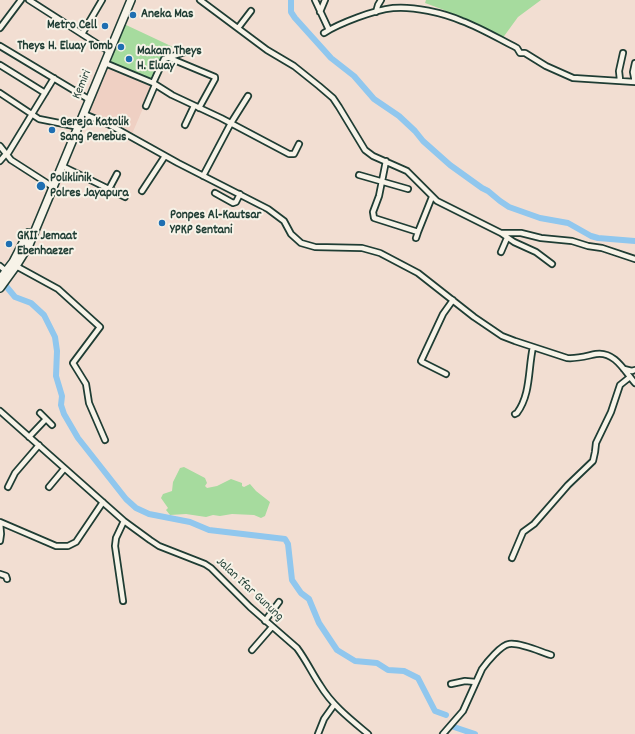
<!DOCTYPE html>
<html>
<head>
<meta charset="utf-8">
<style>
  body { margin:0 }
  canvas { display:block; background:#f2ded2 }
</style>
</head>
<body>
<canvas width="635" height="734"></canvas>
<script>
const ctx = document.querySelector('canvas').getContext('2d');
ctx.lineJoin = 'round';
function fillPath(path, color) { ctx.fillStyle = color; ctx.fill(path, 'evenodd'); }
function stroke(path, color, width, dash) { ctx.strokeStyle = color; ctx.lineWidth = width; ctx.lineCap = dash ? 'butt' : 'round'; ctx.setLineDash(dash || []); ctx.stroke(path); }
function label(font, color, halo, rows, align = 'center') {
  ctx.font = font + ' Dekko,sans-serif'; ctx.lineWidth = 4; ctx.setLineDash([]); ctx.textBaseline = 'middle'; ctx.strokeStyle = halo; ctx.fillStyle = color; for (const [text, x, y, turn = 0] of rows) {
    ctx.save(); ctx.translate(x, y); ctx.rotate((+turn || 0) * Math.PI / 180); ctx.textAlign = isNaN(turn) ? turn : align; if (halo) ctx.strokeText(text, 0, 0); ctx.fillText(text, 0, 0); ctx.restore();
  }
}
fillPath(new Path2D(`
  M 108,66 L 153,85 L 132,134 L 89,111 Z`), '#efd0c3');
fillPath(new Path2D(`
  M 426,0 L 541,0 L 518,17 L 502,39 L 450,14 L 444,10 L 425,3 Z
  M 124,24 L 173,47 L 156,83 L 110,64 Z
  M 184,467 L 205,478 L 207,483 L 205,486 L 207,488 L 217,486 L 231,479 L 242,483 L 242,486 L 244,487 L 250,484 L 256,491 L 270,502 L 265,516 L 261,518 L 254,515 L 232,514 L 220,516 L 213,515 L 206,517 L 186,514 L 170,515 L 166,510 L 168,508 L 161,498 L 163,494 L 172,491 L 173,482 L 180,468 Z`), '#a6db9e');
stroke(new Path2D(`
  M 291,0 L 291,12 L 295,18 L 331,58 L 354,76 L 374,99 L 399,116 L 415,131 L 423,141 L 450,165 L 482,188 L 488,191 L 500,201 L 509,207 L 540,218 L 568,223 L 591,236 L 598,238 L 635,241
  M 1,280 L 15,297 L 31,303 L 44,315 L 55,337 L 57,351 L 56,376 L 62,396 L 61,405 L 64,414 L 78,438 L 126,499 L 136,508 L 149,514 L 190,522 L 209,530 L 285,539 L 288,544 L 292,580 L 301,593 L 309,599 L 319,623 L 337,650 L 355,661 L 377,663 L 388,670 L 404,671 L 418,678 L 435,711 L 446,715
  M 454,727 L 475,734`), '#90c7ee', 6);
const minor = new Path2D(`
  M 29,0 L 110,52
  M 200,0 L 267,50 L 294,66 L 319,86 L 333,98 L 339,107 L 365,150 L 373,156 L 407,171 L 437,201 L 501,233 L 521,233 L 541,238 L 572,241 L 588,246 L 602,248 L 635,259
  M 315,0 L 329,30
  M 320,12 L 325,0
  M 376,12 L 378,5 L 381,0
  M 0,28 L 21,0
  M 238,28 L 251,11
  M 324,33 C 340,23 374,10 393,8 C 413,6 444,13 462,21 C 481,28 499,39 517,48 L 520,53 L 525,53 L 546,66 L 573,78 L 635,82
  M 82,34 L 102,0
  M 0,46 L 90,100
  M 167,57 L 215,77 L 215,79 L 199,108
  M 105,63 L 153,83 L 172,95 L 221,118 L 289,154 L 294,154 L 299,144
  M 0,65 L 45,93
  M 620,80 L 619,71 L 623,53
  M 635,82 L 633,72 L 635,63
  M 153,83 L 164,59 L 185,52
  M 0,93 L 39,119 L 79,127
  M 146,106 L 155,85
  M 84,114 L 108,124 L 178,163 L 268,209 L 284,221 L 291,234 L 301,243 L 315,247 L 362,248 L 380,253 L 418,273 L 474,317 L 502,336 L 515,341 L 567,358 C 577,359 586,356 596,354 C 615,351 625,372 635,383
  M 185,125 L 194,106
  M 0,146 L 11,160 L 53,187
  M 7,155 L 54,78
  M 0,161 L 6,154
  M 386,161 L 379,196 L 373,212 L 374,218 L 418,232 L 432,197
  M 62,166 L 125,197
  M 359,175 L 408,189
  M 203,176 L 231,123 L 248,96
  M 109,189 L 117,174
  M 142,191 L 165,156
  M 215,193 L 233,203 L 236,202 L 240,194
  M 501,233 L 514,242 L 536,252 L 552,264
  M 416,238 L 418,232
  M 501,252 L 507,238
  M 0,266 L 6,271
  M 16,266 L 58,289 L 100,327 L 73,363 L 86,384 L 89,403 L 105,440
  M 624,369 L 632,371 L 635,370
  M 446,374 L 422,362 L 421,361 L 443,314 L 453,300
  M 0,411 L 124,521 L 150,540 L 159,546 L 205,564 L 211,568 L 250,607 L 297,648 C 306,660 312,673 320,685 C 332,705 350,719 368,734
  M 515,414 L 517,413 C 531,394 528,369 533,347
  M 46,419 L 52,425
  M 29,437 L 46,419 L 40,413
  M 8,487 L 15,473 L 39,445
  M 49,487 L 64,469
  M 0,522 L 56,546 L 68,546 L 76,542 L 103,502
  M 0,523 L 1,534 L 0,541
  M 512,558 L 523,532 L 534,524 L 568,485 L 593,461 L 595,452 L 596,443 L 611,412 L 620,385 L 630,377
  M 0,574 L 6,576 L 7,579
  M 123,601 L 115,546 L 116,538 L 124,521
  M 265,621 L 279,602
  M 252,650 L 272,627
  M 451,684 L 465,681 L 476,682
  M 318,734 L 324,719 L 334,705
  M 443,734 L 463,711 L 482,669 C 487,662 501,645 509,644 C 519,642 541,652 551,655`);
const highway = new Path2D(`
  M 0,279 L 13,262 L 28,233
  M 0,288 L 16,266 L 29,245 L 131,0`);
stroke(minor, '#1f3d34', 8);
stroke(highway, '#1f3d34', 10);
stroke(minor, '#f7f3e8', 4.5);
stroke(highway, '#f7f3e8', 7);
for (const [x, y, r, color] of [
  [133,15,4,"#1f6fb2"],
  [105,26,4,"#1f6fb2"],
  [121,47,4,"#1f6fb2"],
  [129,59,4,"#1f6fb2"],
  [52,130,4,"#1f6fb2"],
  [41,186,5,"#1f6fb2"],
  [162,223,4,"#1f6fb2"],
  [9,244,4,"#1f6fb2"]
]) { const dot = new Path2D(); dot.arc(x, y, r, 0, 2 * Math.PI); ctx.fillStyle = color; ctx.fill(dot); stroke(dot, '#f7f3e8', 1.5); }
label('bold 13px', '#1f3d34', '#f7f3e8', [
  ["Aneka Mas",141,15],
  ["Metro Cell",97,26,"right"],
  ["Theys H. Eluay Tomb",113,47,"right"],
  ["Makam Theys",137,52],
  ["H. Eluay",137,67],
  ["Gereja Katolik",60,123],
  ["Sang Penebus",60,138],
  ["Poliklinik",50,179],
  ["Polres Jayapura",50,194],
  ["Ponpes Al-Kautsar",170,216],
  ["YPKP Sentani",170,231],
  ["GKII Jemaat",17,237],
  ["Ebenhaezer",17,252]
], 'left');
label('13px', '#1f3d34', '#f7f3e8', [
  ["Kemiri",83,85,-67],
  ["Jalan Ifar Gunung",249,590,43]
]);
</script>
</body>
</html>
